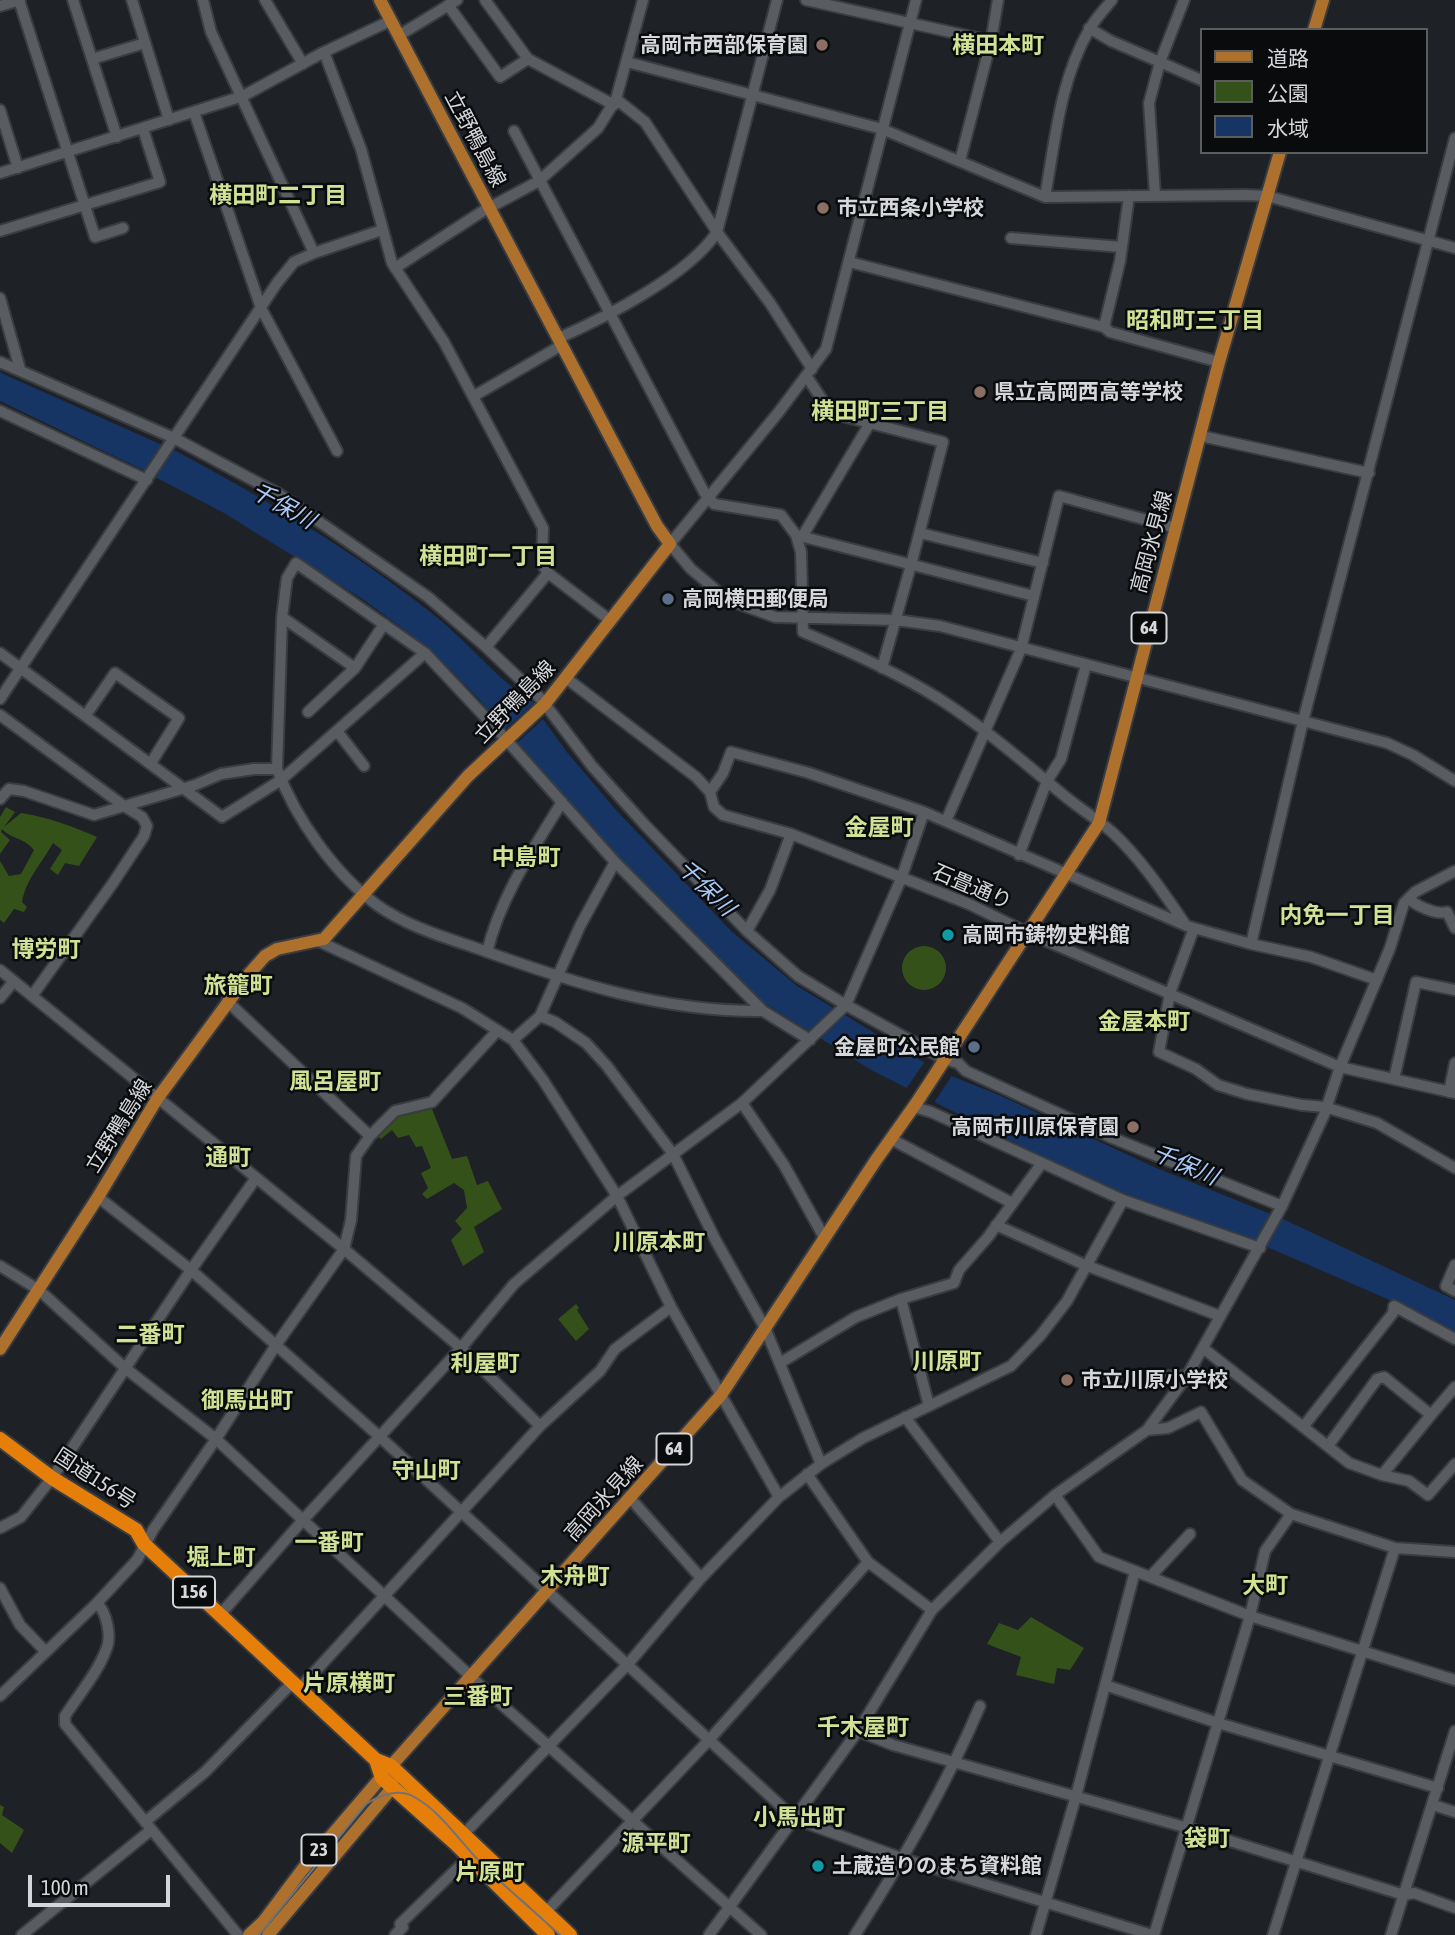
<!DOCTYPE html>
<html>
<head>
<meta charset="utf-8">
<style>
  body { margin:0 }
  #map { position:relative; width:1455px; height:1935px; overflow:hidden; background:#1e2126; font-family:"Asap Condensed","Noto Sans JP",sans-serif }
  canvas { display:block }
  .legend { position:absolute; left:1200px; top:28px; width:228px; height:126px; box-sizing:border-box; background:#090b0d; border:2px solid #5b5d5f; margin:0; padding:9px 12px; list-style:none; font-size:21px; color:#d5d7da }
  .legend li { display:flex; align-items:center; gap:14px; height:35px }
  .legend b { width:35px; border:2px solid #5b5d5f }
  .scale { position:absolute; left:28px; top:1875px; width:142px; height:32px; box-sizing:border-box; border:4px solid #d5d7da; border-top:0; padding-left:9px; font-size:21px; line-height:24px; white-space:nowrap; color:#d5d7da; -webkit-text-stroke:5px #090b0d; paint-order:stroke }
</style>
</head>
<body>
<div id="map">
<canvas width="1455" height="1935"></canvas>
<ul class="legend">
<li><b style="height:9px;background:#ad712d"></b>道路</li>
<li><b style="height:19px;background:#35511a"></b>公園</li>
<li><b style="height:19px;background:#163564"></b>水域</li>
</ul>
<div class="scale">100 m</div>
</div>
<script>
const ctx = document.querySelector('canvas').getContext('2d');
ctx.lineJoin = 'round';
function fillPath(path, color) { ctx.fillStyle = color; ctx.fill(path, 'evenodd'); }
function stroke(path, color, width, dash) { ctx.strokeStyle = color; ctx.lineWidth = width; ctx.lineCap = dash ? 'butt' : 'round'; ctx.setLineDash(dash || []); ctx.stroke(path); }
function label(font, color, halo, rows, align = 'center') {
  ctx.font = font + ' "Asap Condensed","Noto Sans JP",sans-serif'; ctx.lineWidth = 5; ctx.setLineDash([]); ctx.textBaseline = 'middle'; ctx.strokeStyle = halo; ctx.fillStyle = color; for (const [text, x, y, turn = 0] of rows) {
    ctx.save(); ctx.translate(x, y); ctx.rotate((+turn || 0) * Math.PI / 180); ctx.textAlign = isNaN(turn) ? turn : align; if (halo) ctx.strokeText(text, 0, 0); ctx.fillText(text, 0, 0); ctx.restore();
  }
}
fillPath(new Path2D(`
  M 6,807 L 15,812 L 4,827 L 21,813 C 48,817 72,826 97,837 L 79,866 L 65,863 L 58,875 L 50,869 L 62,850 L 53,843 C 42,863 26,879 22,902 L 27,907 L 24,912 L 14,909 L 4,923 L 0,920 L 0,861 L 9,876 L 21,874 L 34,850 C 23,837 13,840 2,829 L 1,832 L 10,840 L 0,854 L 0,817 Z
  M902 968a22 22 0 1 1 44 0a22 22 0 1 1-44 0Z
  M 432,1109 L 452,1159 L 467,1156 L 477,1185 L 488,1181 L 502,1209 L 474,1227 L 484,1252 L 463,1266 L 451,1240 L 462,1229 L 455,1221 L 467,1208 L 464,1190 L 454,1183 L 427,1199 L 422,1194 L 428,1188 L 421,1173 L 431,1168 L 422,1146 L 416,1147 L 409,1135 L 398,1138 L 392,1130 L 381,1139 L 377,1136 L 396,1117 Z
  M 576,1304 L 579,1308 L 577,1310 L 589,1329 L 576,1341 L 558,1319 Z
  M 1031,1617 L 1084,1648 L 1070,1670 L 1057,1668 L 1054,1684 L 1016,1675 L 1021,1657 L 987,1644 L 999,1623 L 1018,1630 Z
  M 0,1805 L 4,1807 L 2,1815 L 24,1830 L 12,1853 L 0,1843 Z`), '#35511a');
fillPath(new Path2D(`
  M 0,369 L 1,373 L 10,377 L 162,445 L 145,471 L 0,401 Z
  M 174,450 C 264,498 350,549 430,612 C 466,639 497,680 534,703 L 504,730 L 477,697 L 440,660 L 414,637 L 364,600 L 224,513 L 155,477 Z
  M 543,719 L 566,751 L 615,809 L 731,931 L 797,986 L 914,1057 L 949,1075 L 999,1095 L 1154,1167 L 1283,1219 L 1455,1300 L 1455,1334 L 1392,1301 L 1267,1247 L 1152,1205 L 1059,1165 L 873,1071 L 764,1003 L 744,987 L 575,813 L 517,743 Z`), '#163564');
fillPath(new Path2D(`
  M 926,1060 L 953,1074 L 931,1107 L 904,1092 Z`), '#1e2126');
const minor = new Path2D(`
  M 19,0 L 95,237 L 123,228
  M 73,0 L 117,137
  M 132,0 L 169,120
  M 203,0 L 211,32 L 314,253
  M 265,0 L 303,64
  M 485,0 L 528,59 L 614,105
  M 806,0 L 991,41
  M 916,0 L 826,349 L 778,413 L 670,544 L 691,569 L 728,600 L 775,617 L 896,620 L 940,626 L 1387,743 L 1413,755 L 1455,781
  M 448,5 L 500,77 L 528,59
  M 0,6 L 20,0
  M 1089,28 L 1111,41 L 1160,62 L 1184,0
  M 398,36 L 457,0
  M 324,52 L 361,149 L 392,263 L 444,342 L 543,528 L 542,564 L 548,573 L 611,621
  M 92,59 L 145,43
  M 627,62 L 882,129 L 1045,197 L 1246,195 L 1267,196 L 1455,248
  M 616,99 L 645,122 L 717,232 L 770,303 L 812,369
  M 0,110 L 18,168
  M 194,112 L 261,308 L 337,451
  M 514,131 L 704,492 L 714,504 L 781,515 L 796,535 L 1034,596
  M 960,161 L 991,41 L 998,0
  M 0,173 L 243,96 L 324,52 L 390,21
  M 1155,195 L 1149,103 L 1160,62 L 1201,80
  M 1045,197 C 1055,141 1060,80 1089,30 C 1095,19 1104,10 1112,0
  M 0,231 L 160,182 L 143,129
  M 1011,238 L 1122,247
  M 849,262 L 1104,327 L 1110,332 L 1219,362
  M 395,268 L 483,211 L 539,181 L 598,128 L 616,99 L 643,0
  M 0,298 L 20,369
  M 1104,327 L 1120,261 L 1129,196
  M 559,338 C 606,317 689,275 717,232 L 777,0
  M 0,362 L 174,438 L 279,494 L 428,597 L 486,647 L 541,699 L 592,766 L 645,825 L 747,931 L 798,976 L 846,1005 L 944,1059 L 958,1063 L 966,1071 L 1110,1137 L 1282,1206
  M 807,377 L 831,413 L 943,442 L 911,565 L 882,668
  M 474,396 L 562,345
  M 0,411 L 147,480
  M 1201,436 L 1369,473
  M 920,533 L 1043,563
  M 796,535 L 801,552 L 803,632 C 849,651 896,672 938,698 C 982,726 1021,760 1061,793 C 1077,807 1096,818 1112,832 C 1141,859 1163,892 1185,924
  M 802,537 L 870,423
  M 486,647 L 548,573
  M 0,653 L 222,817 L 281,780 L 425,653
  M 355,668 L 282,617 L 287,578 L 296,563 L 425,653 L 502,735 L 615,862 L 763,1011 L 810,1040
  M 566,678 L 696,777 L 710,792 L 714,807 L 723,815 L 791,834 L 969,904 L 1028,933 L 1340,1067 L 1455,1093
  M 0,699 L 277,283 L 294,262 L 314,253 L 382,230
  M 308,712 L 355,668 L 384,624
  M 0,715 L 124,806 L 142,817 L 147,826 L 144,836 L 113,883 L 32,996
  M 86,715 L 115,673 L 179,718 L 151,763
  M 337,731 L 364,766
  M 277,769 L 282,617
  M 710,792 L 723,773 L 731,752 L 809,773 L 924,812 L 1187,926 L 1251,944 L 1311,957 L 1377,980
  M 0,799 L 9,789 L 24,791 L 94,815 L 195,785 L 221,774 L 254,769 L 277,769 C 296,819 334,873 377,905 C 408,927 444,937 479,949 C 573,983 663,1012 763,1011
  M 946,821 L 1021,649 L 1059,496 L 1176,528
  M 1019,855 L 1047,781 L 1061,759 L 1086,665
  M 1409,899 C 1417,906 1436,915 1447,912 L 1455,928
  M 1194,928 L 1170,993 L 1159,1052 L 1196,1069 L 1218,1085 L 1247,1094 L 1302,1105 L 1325,1107 L 1377,1123 L 1455,1168
  M 747,931 L 770,890 L 791,834
  M 318,941 L 462,1008 L 513,1040 L 543,1080 L 617,1196 L 671,1307 L 779,1497
  M 1251,944 L 1303,721 L 1455,138
  M 487,952 C 500,898 533,849 562,802
  M 0,970 L 344,1249 L 461,1348 L 540,1426
  M 0,998 L 14,981
  M 227,1001 L 370,1136
  M 540,1016 L 555,1022 L 586,1043 L 607,1066 L 673,1154 L 716,1241 L 765,1328 L 821,1464
  M 513,1040 L 540,1016 L 580,926 L 615,862
  M 1394,1079 L 1416,982 L 1455,990
  M 1449,1092 L 1455,1063
  M 742,1103 L 784,1165 L 825,1239
  M 914,1107 L 931,1112 L 1123,1200 L 1260,1248
  M 891,1139 L 1012,1203
  M 98,1197 L 191,1270 L 380,1437 L 795,1819 L 904,1859 L 1152,1935
  M 996,1225 L 1085,1265 L 1220,1316
  M 1455,1265 L 1446,1286 L 1455,1291
  M 0,1266 L 39,1290 L 125,1368 L 216,1439 L 482,1687 L 761,1935
  M 901,1299 L 929,1406
  M 1203,1348 L 1349,1463 L 1382,1475 L 1409,1481 L 1428,1495 L 1455,1464
  M 780,1363 L 856,1317 L 901,1299 L 954,1283 L 959,1270 L 988,1237 L 1042,1163
  M 1161,1376 L 1187,1376
  M 1431,1415 L 1455,1387
  M 905,1417 L 1000,1542
  M 1303,1427 L 1393,1313 L 1394,1306 L 1455,1339
  M 1147,1430 L 1168,1428 L 1201,1412 L 1242,1480 L 1291,1514 L 1395,1548 L 1455,1552
  M 1328,1446 L 1377,1379 L 1384,1377 L 1431,1415 L 1382,1475
  M 807,1474 L 868,1562 L 932,1610
  M 1055,1495 L 1099,1557 L 1250,1616 L 1455,1680
  M 631,1499 L 701,1578
  M 0,1528 L 21,1517 L 52,1478 L 191,1270 L 256,1178
  M 1150,1577 L 1190,1534
  M 0,1588 L 20,1625 L 46,1652
  M 97,1603 C 107,1613 112,1637 106,1650 C 98,1672 78,1696 65,1716 L 65,1724 L 238,1935
  M 219,1616 L 303,1520 L 461,1348 L 514,1284 L 617,1196 L 742,1103 L 846,1005 L 901,879 L 924,812
  M 1105,1685 L 1218,1723 L 1438,1788
  M 299,1689 L 540,1426 L 600,1371 L 615,1349 L 671,1307
  M 0,1696 L 97,1603 L 137,1560 L 153,1530 L 216,1439 L 276,1345 L 344,1249 L 351,1220 L 356,1156 L 370,1136 L 395,1111 L 432,1102 L 497,1031
  M 858,1731 L 893,1745 L 1188,1828 L 1404,1895 L 1414,1893 L 1455,1908
  M 1433,1805 L 1455,1812
  M 145,1822 L 205,1772 L 292,1683
  M 459,1839 L 628,1664 L 701,1578 L 779,1497 L 821,1464 L 863,1438 L 1011,1366 L 1040,1336 L 1067,1301 L 1123,1200
  M 542,1916 L 709,1740 L 868,1562
  M 22,1935 L 151,1830
  M 395,1935 L 403,1927 L 400,1924 L 469,1857
  M 709,1935 L 858,1731 L 932,1610 L 1000,1542 L 1055,1495 L 1147,1430 L 1187,1376 L 1282,1206 L 1324,1115 L 1340,1067 L 1390,948 L 1404,903 L 1415,892 L 1455,871
  M 855,1935 C 902,1861 946,1786 980,1706
  M 1036,1935 L 1076,1796 L 1135,1571
  M 1154,1935 L 1250,1616 L 1265,1551 L 1291,1514
  M 1273,1935 L 1395,1548
  M 1391,1935 L 1455,1731`);
const major = new Path2D(`
  M 1314,30 L 1323,0
  M 0,1349 L 98,1197 L 157,1099 L 249,974 L 265,956 L 277,949 L 324,939 L 468,776 L 545,704 L 670,544 L 657,526 L 380,0
  M 249,1935 L 263,1922 L 302,1870 L 391,1766 L 721,1395 L 876,1160 L 917,1102 L 1099,823 L 1219,362 L 1280,152
  M 268,1935 L 392,1788 L 392,1777`);
const highway = new Path2D(`
  M 0,1439 L 52,1478 L 136,1530 L 144,1544 L 376,1760 L 391,1766 L 570,1935
  M 376,1760 L 382,1778 L 455,1843 L 548,1935`);
stroke(minor, '#393c40', 14);
stroke(major, '#393c40', 16);
stroke(highway, '#393c40', 18);
stroke(minor, '#595d62', 10);
stroke(major, '#ad712d', 12);
stroke(highway, '#e57f0a', 14);
stroke(new Path2D(`
  M 259,1935 L 366,1804 C 381,1794 400,1788 416,1798 C 442,1813 460,1842 481,1863 C 506,1888 534,1911 560,1935`), '#717377', 2);
for (const [x, y, r, color] of [
  [822,45,7,"#8d6e63"],
  [823,208,7,"#8d6e63"],
  [980,392,7,"#8d6e63"],
  [668,599,7,"#5c6f8a"],
  [948,935,7,"#0f9aa8"],
  [974,1047,7,"#5c6f8a"],
  [1133,1127,7,"#8d6e63"],
  [1067,1380,7,"#8d6e63"],
  [818,1866,7,"#0f9aa8"]
]) { const dot = new Path2D(); dot.arc(x, y, r, 0, 2 * Math.PI); ctx.fillStyle = color; ctx.fill(dot); stroke(dot, '#090b0d', 2.5); }
for (const [x, y, w] of [
  [1149,628,35],
  [674,1449,35],
  [194,1592,42],
  [319,1850,35]
]) { const box = new Path2D(); box.roundRect(x - w / 2, y - 15.5, w, 31, 5); ctx.fillStyle = '#090b0d'; ctx.fill(box); stroke(box, '#d5d7da', 2); }
label('bold 19px', '#d5d7da', null, [
  ["64",1149,628],
  ["64",674,1449],
  ["156",194,1592],
  ["23",319,1850]
]);
label('bold 21px', '#d5d7da', '#090b0d', [
  ["高岡市西部保育園",808,45,"right"],
  ["市立西条小学校",837,208],
  ["県立高岡西高等学校",994,392],
  ["高岡横田郵便局",682,599],
  ["高岡市鋳物史料館",962,935],
  ["金屋町公民館",960,1047,"right"],
  ["高岡市川原保育園",1119,1127,"right"],
  ["市立川原小学校",1081,1380],
  ["土蔵造りのまち資料館",832,1866]
], 'left');
label('21px', '#d5d7da', '#090b0d', [
  ["立野鴨島線",475,139,62],
  ["高岡氷見線",1152,542,-75],
  ["立野鴨島線",515,702,-46],
  ["石畳通り",972,887,23],
  ["立野鴨島線",119,1126,-58],
  ["国道156号",95,1479,33],
  ["高岡氷見線",604,1499,-48]
]);
label('bold 23px', '#d2e295', '#090b0d', [
  ["横田本町",998,46],
  ["横田町二丁目",278,196],
  ["昭和町三丁目",1195,321],
  ["横田町三丁目",880,412],
  ["横田町一丁目",488,557],
  ["金屋町",879,828],
  ["中島町",526,858],
  ["内免一丁目",1337,916],
  ["博労町",46,950],
  ["旅籠町",238,986],
  ["金屋本町",1144,1022],
  ["風呂屋町",335,1082],
  ["通町",228,1158],
  ["川原本町",659,1243],
  ["二番町",150,1335],
  ["川原町",947,1362],
  ["利屋町",485,1364],
  ["御馬出町",247,1401],
  ["守山町",426,1471],
  ["一番町",329,1543],
  ["堀上町",221,1558],
  ["木舟町",575,1577],
  ["大町",1265,1586],
  ["片原横町",349,1684],
  ["三番町",478,1697],
  ["千木屋町",863,1728],
  ["小馬出町",799,1818],
  ["袋町",1207,1839],
  ["源平町",656,1844],
  ["片原町",490,1873]
]);
label('italic 23px', '#aac8f5', '#090b0d', [
  ["千保川",283,506,29],
  ["千保川",706,888,44],
  ["千保川",1185,1165,23]
]);
</script>
</body>
</html>
